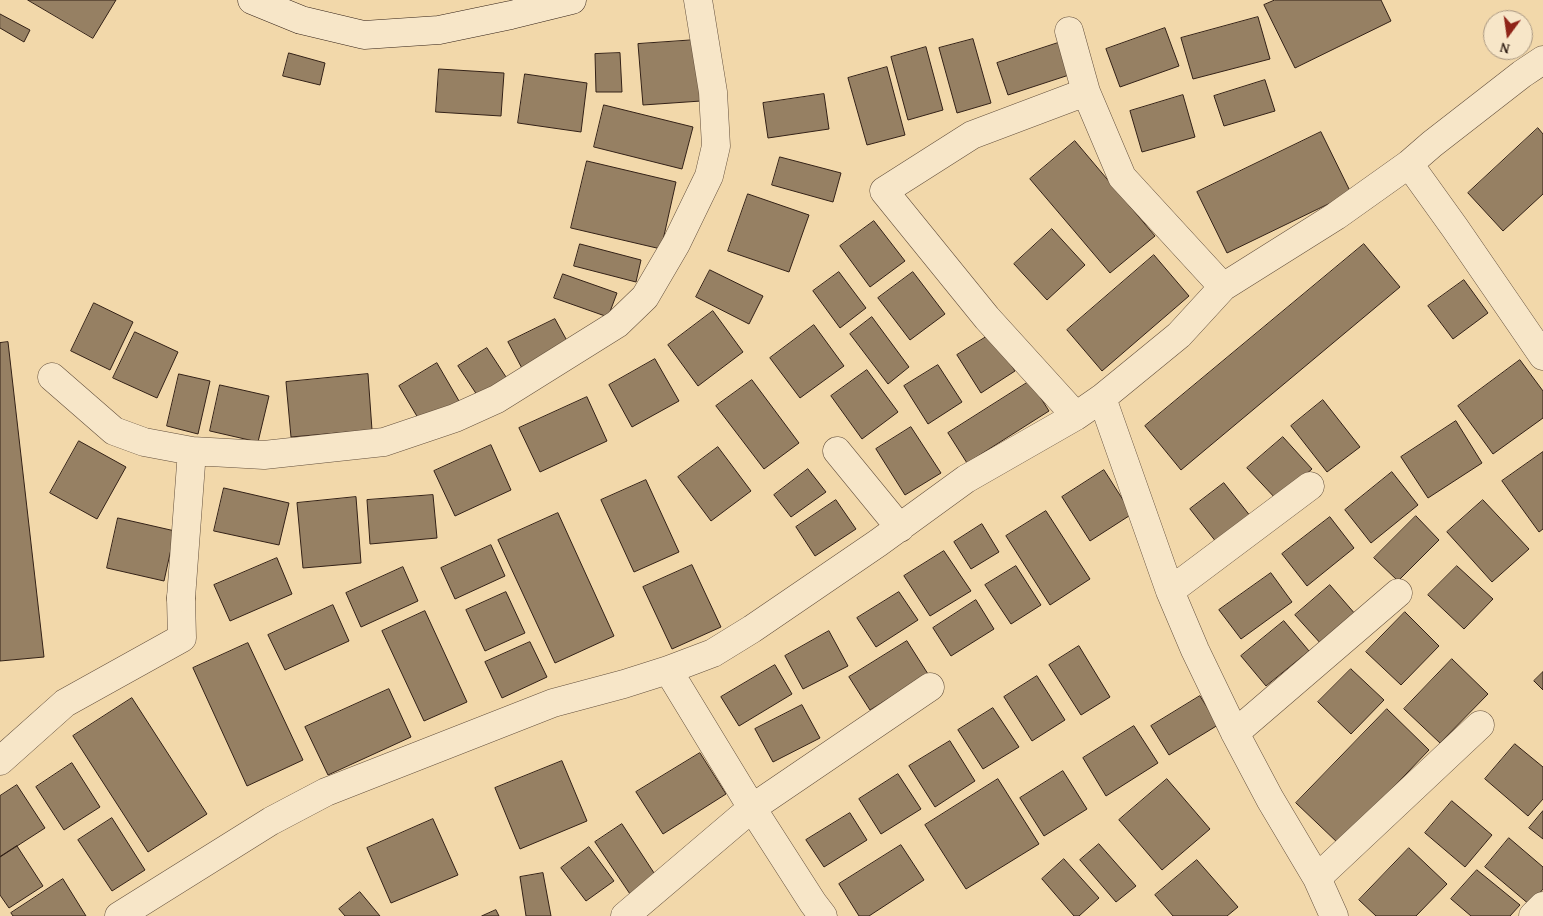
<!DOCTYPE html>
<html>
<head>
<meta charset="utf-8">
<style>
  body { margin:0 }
  #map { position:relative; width:1543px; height:916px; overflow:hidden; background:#f2d8aa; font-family:"Gentium Book Plus",serif }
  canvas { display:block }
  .north { position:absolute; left:1483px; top:10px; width:50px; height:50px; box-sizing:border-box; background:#f7e6c8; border:1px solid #a99781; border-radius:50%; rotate:194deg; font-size:14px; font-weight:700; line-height:20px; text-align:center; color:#332117 }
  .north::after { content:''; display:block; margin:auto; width:18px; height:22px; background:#8f2418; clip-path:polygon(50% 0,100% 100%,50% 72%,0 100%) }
</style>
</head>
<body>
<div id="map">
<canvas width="1543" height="916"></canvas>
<div class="north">N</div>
</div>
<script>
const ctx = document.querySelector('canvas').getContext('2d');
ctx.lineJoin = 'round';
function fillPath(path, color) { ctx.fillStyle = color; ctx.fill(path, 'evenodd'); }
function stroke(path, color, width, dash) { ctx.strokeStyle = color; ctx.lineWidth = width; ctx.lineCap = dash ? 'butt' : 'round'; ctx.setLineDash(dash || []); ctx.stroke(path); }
const building = new Path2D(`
  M 28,0 L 116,0 L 93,38 Z
  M 1275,0 L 1381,0 L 1391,21 L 1295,68 L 1264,5 Z
  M 0,14 L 30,30 L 24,42 L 0,28 Z
  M 1258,17 L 1270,59 L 1193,79 L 1181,38 Z
  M 1165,28 L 1179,66 L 1120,87 L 1106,49 Z
  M 973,39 L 991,103 L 957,113 L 939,48 Z
  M 696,40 L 701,101 L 643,105 L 638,44 Z
  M 1061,42 L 1072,74 L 1008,95 L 997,63 Z
  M 926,47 L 943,110 L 908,120 L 891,57 Z
  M 289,53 L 325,63 L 320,85 L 283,76 Z
  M 620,53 L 622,92 L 596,92 L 595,54 Z
  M 887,67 L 905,135 L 867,145 L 848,78 Z
  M 439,69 L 504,73 L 501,116 L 436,112 Z
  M 525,74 L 587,83 L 581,132 L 518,123 Z
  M 1265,80 L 1275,111 L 1224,126 L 1214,96 Z
  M 824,94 L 829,129 L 768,138 L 763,103 Z
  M 1183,95 L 1195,137 L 1142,152 L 1130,111 Z
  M 604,105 L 693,127 L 682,169 L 594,147 Z
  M 1538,128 L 1543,134 L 1543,194 L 1503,231 L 1468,193 Z
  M 1321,132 L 1351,193 L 1227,253 L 1197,192 Z
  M 1075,141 L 1155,236 L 1110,273 L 1030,179 Z
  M 780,157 L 841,173 L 833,202 L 772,185 Z
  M 587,161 L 676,182 L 661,249 L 571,228 Z
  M 748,194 L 809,215 L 789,272 L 728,251 Z
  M 874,221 L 905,261 L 870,287 L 840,246 Z
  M 1052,229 L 1085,265 L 1047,300 L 1014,264 Z
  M 580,244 L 641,260 L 636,282 L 574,266 Z
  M 1364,244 L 1400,287 L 1181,470 L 1145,426 Z
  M 1154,255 L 1189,296 L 1102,371 L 1067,330 Z
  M 710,270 L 763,296 L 749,324 L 696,297 Z
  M 839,272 L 866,308 L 840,328 L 813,291 Z
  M 913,272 L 945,314 L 910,340 L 878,298 Z
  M 563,274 L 617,293 L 608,317 L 554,298 Z
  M 1464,280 L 1488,313 L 1453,339 L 1428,306 Z
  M 94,303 L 133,322 L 110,370 L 71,351 Z
  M 713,311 L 743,352 L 698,386 L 668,345 Z
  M 872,317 L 909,367 L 888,384 L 850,334 Z
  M 555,319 L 571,348 L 524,372 L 508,342 Z
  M 814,325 L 844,366 L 800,398 L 770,358 Z
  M 135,332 L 178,352 L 157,398 L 113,378 Z
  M 991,334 L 1015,371 L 981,393 L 957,355 Z
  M 8,342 L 44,657 L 0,661 L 0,343 Z
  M 487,348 L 508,380 L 479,398 L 458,366 Z
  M 655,359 L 679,401 L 632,427 L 609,385 Z
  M 1520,360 L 1543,391 L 1543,418 L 1493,454 L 1458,406 Z
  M 437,363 L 459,401 L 421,423 L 399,386 Z
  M 938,365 L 962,402 L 928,424 L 904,386 Z
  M 867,370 L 898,412 L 862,439 L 831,396 Z
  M 179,374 L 210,381 L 198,434 L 167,426 Z
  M 368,374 L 372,430 L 291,437 L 286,382 Z
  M 752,380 L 799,443 L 764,469 L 716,406 Z
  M 1030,381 L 1049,411 L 967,463 L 948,433 Z
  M 220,385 L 269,396 L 258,442 L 210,431 Z
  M 587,397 L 607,441 L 540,472 L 519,428 Z
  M 1323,400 L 1360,447 L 1327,472 L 1291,426 Z
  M 1456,421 L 1482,463 L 1428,498 L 1401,457 Z
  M 911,427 L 941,473 L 905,495 L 876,449 Z
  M 1283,437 L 1312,469 L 1277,500 L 1247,468 Z
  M 79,441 L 126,467 L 97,519 L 50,493 Z
  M 491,445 L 511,490 L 455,516 L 434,471 Z
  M 718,447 L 751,491 L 711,521 L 678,477 Z
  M 1543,452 L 1543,529 L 1539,532 L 1502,481 Z
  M 808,469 L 826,492 L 791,517 L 774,495 Z
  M 1104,470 L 1132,514 L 1090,541 L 1062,497 Z
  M 1392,472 L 1418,505 L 1371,543 L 1345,510 Z
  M 646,480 L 679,552 L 634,572 L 601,500 Z
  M 1224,483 L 1251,517 L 1217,543 L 1190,509 Z
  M 224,488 L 289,503 L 279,545 L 214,531 Z
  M 433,495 L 437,538 L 370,544 L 367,500 Z
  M 356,497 L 361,563 L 303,568 L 297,503 Z
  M 836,500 L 856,529 L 815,556 L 796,527 Z
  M 1483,500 L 1529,549 L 1492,582 L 1447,532 Z
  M 1046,511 L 1090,579 L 1050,605 L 1006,536 Z
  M 558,513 L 614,636 L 555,663 L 498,540 Z
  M 1416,516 L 1439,540 L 1398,581 L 1374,558 Z
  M 1330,517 L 1354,548 L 1307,586 L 1282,554 Z
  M 118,518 L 175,531 L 164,581 L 107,568 Z
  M 982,524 L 999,552 L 971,569 L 954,542 Z
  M 491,545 L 505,576 L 455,599 L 441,568 Z
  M 944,551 L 971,591 L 930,616 L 904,576 Z
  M 277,558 L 292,594 L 230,621 L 214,585 Z
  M 692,565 L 721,627 L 672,649 L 643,587 Z
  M 1016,566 L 1041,605 L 1011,624 L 985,585 Z
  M 1457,566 L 1493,599 L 1464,629 L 1428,595 Z
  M 403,567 L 418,601 L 361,627 L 346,593 Z
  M 1271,573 L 1292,602 L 1241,639 L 1219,610 Z
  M 1330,585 L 1356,615 L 1322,645 L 1295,615 Z
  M 506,592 L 525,633 L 485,651 L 466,610 Z
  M 899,592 L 918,620 L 876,647 L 857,618 Z
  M 976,600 L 994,629 L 951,656 L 933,628 Z
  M 333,605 L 349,641 L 285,670 L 268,635 Z
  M 425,611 L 467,702 L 424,721 L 382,631 Z
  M 1405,612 L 1439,646 L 1401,685 L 1366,652 Z
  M 1284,621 L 1309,651 L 1266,686 L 1241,656 Z
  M 829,631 L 848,666 L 803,689 L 785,656 Z
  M 907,641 L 928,674 L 870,710 L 849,677 Z
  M 530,642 L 547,677 L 502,698 L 485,662 Z
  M 248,643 L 303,760 L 247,786 L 193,668 Z
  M 1079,646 L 1110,697 L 1081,715 L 1049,665 Z
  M 1452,659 L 1488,694 L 1440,743 L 1404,709 Z
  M 775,665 L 792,694 L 739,726 L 721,697 Z
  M 1351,669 L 1384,700 L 1351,734 L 1318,702 Z
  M 1543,672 L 1543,690 L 1534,681 Z
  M 1037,676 L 1065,720 L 1032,741 L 1004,697 Z
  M 389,689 L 411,737 L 328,775 L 305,727 Z
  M 1200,696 L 1218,725 L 1169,755 L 1151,726 Z
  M 132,698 L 207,814 L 148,852 L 73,736 Z
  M 802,705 L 820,738 L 773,762 L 755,729 Z
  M 993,708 L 1019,747 L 983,769 L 958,730 Z
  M 1387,709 L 1429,750 L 1339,844 L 1296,803 Z
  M 1134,726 L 1158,763 L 1106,796 L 1083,758 Z
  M 950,741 L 975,781 L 935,807 L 909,766 Z
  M 1515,744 L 1543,767 L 1543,799 L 1528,816 L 1485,779 Z
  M 700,753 L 726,794 L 663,834 L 636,792 Z
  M 562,761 L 587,821 L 520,849 L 495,788 Z
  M 72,763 L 100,807 L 64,830 L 36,787 Z
  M 1063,771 L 1087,809 L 1044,836 L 1020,798 Z
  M 898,774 L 921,809 L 881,834 L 859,799 Z
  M 998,779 L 1039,844 L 966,889 L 925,825 Z
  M 1167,779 L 1210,829 L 1162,870 L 1119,820 Z
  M 17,785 L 45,828 L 0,857 L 0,796 Z
  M 1452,801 L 1492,835 L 1465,867 L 1425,833 Z
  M 1543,811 L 1543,839 L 1529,828 Z
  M 850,813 L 867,840 L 824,867 L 806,840 Z
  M 112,818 L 145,870 L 112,891 L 78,840 Z
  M 433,819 L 458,875 L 391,903 L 367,848 Z
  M 622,824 L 656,876 L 630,894 L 595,842 Z
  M 1509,838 L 1543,867 L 1543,889 L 1530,905 L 1485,867 Z
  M 1099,844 L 1136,886 L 1116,902 L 1080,860 Z
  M 901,845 L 924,880 L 869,916 L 859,916 L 839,884 Z
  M 17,846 L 43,886 L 9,908 L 0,895 L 0,857 Z
  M 589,847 L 614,881 L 586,901 L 561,868 Z
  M 1409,848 L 1447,884 L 1416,916 L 1376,916 L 1359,900 Z
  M 1064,859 L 1099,898 L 1079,916 L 1074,916 L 1042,879 Z
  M 1197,860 L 1238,907 L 1227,916 L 1173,916 L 1155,895 Z
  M 1477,870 L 1520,905 L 1510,916 L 1471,916 L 1451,899 Z
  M 543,873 L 551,916 L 526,916 L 520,877 Z
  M 63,879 L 86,916 L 13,916 L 11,913 Z
  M 360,892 L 380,916 L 345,916 L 339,909 Z
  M 496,910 L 499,916 L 482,916 Z`);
fillPath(building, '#968063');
stroke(building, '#332117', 1);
const pedestrian = new Path2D(`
  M 0,761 L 65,703 L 182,638 L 181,598`);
const minor = new Path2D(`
  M 1069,31 L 1086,92 L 1122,177 L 1223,287
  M 1409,164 L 1455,228 L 1543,356
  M 52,377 L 114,431 L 144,442 L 192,451 L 264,455 L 384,442 L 455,418 L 497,399 L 617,324 L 645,297 L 676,244 L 709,176 L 716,146 L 713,92 L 698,0
  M 1102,398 L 1170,591 L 1195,650 L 1235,733 L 1270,799 L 1317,878 L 1334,916
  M 1076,416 L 987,318 L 884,191 L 972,135 L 1086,92
  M 837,451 L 900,528
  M 1170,591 L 1310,486
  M 181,598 L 192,451
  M 668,670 L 752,808 L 813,903 L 823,916
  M 1235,733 L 1398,593
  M 1317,878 L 1480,725
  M 119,916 L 271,821 L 326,792 L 553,703 L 624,684 L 668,670 L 713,653 L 752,629 L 878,543 L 966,479 L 1076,416 L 1102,398 L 1179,335 L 1223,287 L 1336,216 L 1409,164 L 1432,144 L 1522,74 L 1543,60
  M 625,916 L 752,808 L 930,687
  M 1533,916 L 1543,906`);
const secondary = new Path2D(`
  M 252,0 L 301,20 L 364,35 L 439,30 L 511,15 L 572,0`);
stroke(pedestrian, '#634f3c', 29);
stroke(minor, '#634f3c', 29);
stroke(secondary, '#332117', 29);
stroke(pedestrian, '#f7e6c8', 28);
stroke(minor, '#f7e6c8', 28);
stroke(secondary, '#f7e6c8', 28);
</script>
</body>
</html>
